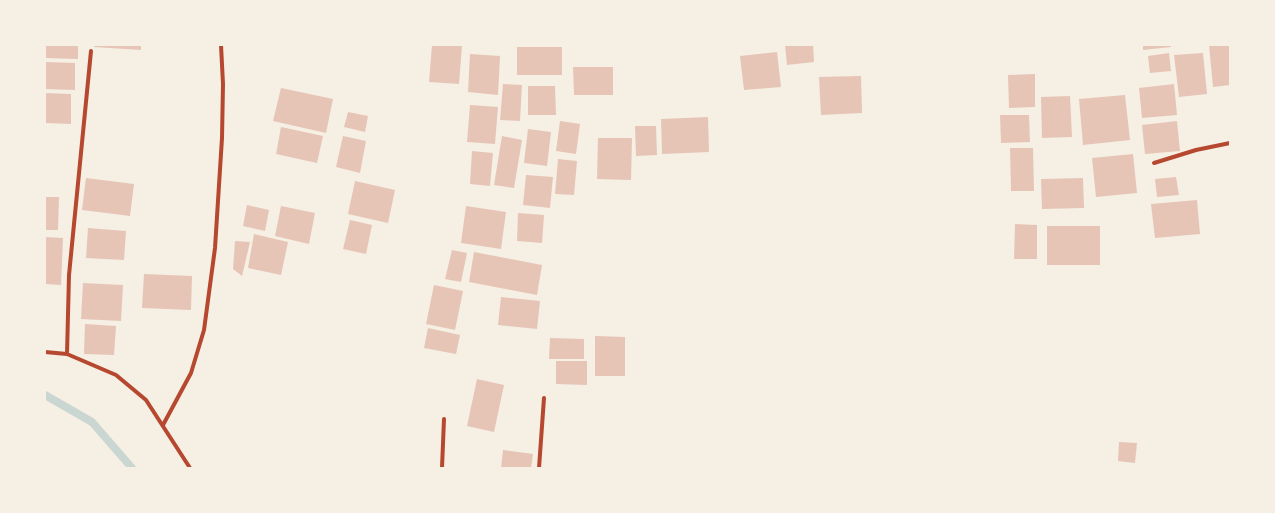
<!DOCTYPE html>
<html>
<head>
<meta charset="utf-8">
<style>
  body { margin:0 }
  #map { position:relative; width:1275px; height:513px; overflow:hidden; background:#f6efe4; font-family:Barlow,sans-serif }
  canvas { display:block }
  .frame { position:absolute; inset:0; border:46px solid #f6efe4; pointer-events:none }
</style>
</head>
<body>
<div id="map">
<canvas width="1275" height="513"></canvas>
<div class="frame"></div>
</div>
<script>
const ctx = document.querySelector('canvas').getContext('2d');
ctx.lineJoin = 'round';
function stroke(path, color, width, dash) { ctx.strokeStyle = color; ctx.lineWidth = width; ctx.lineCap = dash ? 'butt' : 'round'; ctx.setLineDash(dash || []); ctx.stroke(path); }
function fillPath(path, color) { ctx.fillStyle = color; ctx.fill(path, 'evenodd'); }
stroke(new Path2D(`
  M 45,395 L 92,422 L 132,468`), '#c9d6d2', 8);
fillPath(new Path2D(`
  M 45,45 L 78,45 L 78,59 L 45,58 Z
  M 94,45 L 141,45 L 141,50 L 94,47 Z
  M 432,45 L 462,45 L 459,84 L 429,82 Z
  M 785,45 L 813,45 L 814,62 L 787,65 Z
  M 1143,45 L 1171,45 L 1171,47 L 1143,50 Z
  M 1209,45 L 1230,45 L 1230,85 L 1213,87 Z
  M 517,47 L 562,47 L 562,75 L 517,75 Z
  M 777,52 L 781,87 L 744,90 L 740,56 Z
  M 1169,53 L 1171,71 L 1150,73 L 1148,56 Z
  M 1203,53 L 1207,94 L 1179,97 L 1174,55 Z
  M 470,54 L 500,56 L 498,95 L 468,92 Z
  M 45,62 L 75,63 L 75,90 L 45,89 Z
  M 573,67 L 613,67 L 613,95 L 574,95 Z
  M 1035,74 L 1035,107 L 1009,108 L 1008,75 Z
  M 861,76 L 862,113 L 821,115 L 819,77 Z
  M 503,84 L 522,85 L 520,121 L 500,120 Z
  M 1174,84 L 1177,115 L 1142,118 L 1139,88 Z
  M 528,86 L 555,86 L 556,115 L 528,115 Z
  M 281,88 L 333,99 L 326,133 L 273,121 Z
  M 45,93 L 71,94 L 71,124 L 45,123 Z
  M 1125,95 L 1130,140 L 1083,145 L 1079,99 Z
  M 1070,96 L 1072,137 L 1042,138 L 1041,97 Z
  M 470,105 L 498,107 L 495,144 L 467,142 Z
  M 348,112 L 368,116 L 365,132 L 344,127 Z
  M 1000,115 L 1029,115 L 1030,142 L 1001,143 Z
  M 708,117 L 709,152 L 662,154 L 661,119 Z
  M 560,121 L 580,124 L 576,154 L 556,151 Z
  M 1177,121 L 1180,151 L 1145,154 L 1142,125 Z
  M 635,126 L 656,126 L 657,155 L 636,156 Z
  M 281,127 L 323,136 L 317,163 L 276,154 Z
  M 528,129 L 551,132 L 547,166 L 524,163 Z
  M 343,136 L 366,141 L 360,173 L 336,167 Z
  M 502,136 L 522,140 L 514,188 L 494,185 Z
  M 598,138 L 632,138 L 631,180 L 597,179 Z
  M 1010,148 L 1033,148 L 1034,191 L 1011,191 Z
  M 472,151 L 493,153 L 490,186 L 470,184 Z
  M 1133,154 L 1137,193 L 1096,197 L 1092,158 Z
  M 558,159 L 577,161 L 574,195 L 555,194 Z
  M 526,175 L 553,177 L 550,208 L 523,205 Z
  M 1176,177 L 1179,195 L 1157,197 L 1155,179 Z
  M 86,178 L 134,184 L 130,216 L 82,210 Z
  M 1083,178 L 1084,208 L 1042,209 L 1041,179 Z
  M 355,181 L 395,190 L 388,223 L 348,214 Z
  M 45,197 L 59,197 L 58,230 L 45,230 Z
  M 1197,200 L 1200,234 L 1155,238 L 1151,204 Z
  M 247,205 L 269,210 L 265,231 L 243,226 Z
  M 281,206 L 315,213 L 309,244 L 275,236 Z
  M 466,206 L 506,212 L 501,249 L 461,243 Z
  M 518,213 L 544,215 L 542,243 L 517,241 Z
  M 350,220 L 372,225 L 366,254 L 343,249 Z
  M 1015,224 L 1037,225 L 1037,259 L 1014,259 Z
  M 1047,226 L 1100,226 L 1100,265 L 1047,265 Z
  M 88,228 L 126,231 L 124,260 L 86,258 Z
  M 254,234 L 288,242 L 281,275 L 248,268 Z
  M 45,237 L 63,238 L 61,285 L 45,284 Z
  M 235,241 L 250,242 L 242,276 L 233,269 Z
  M 452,250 L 467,253 L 461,282 L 445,279 Z
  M 474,252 L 542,265 L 537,295 L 469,282 Z
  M 144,274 L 192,276 L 191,310 L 142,308 Z
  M 83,283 L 123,285 L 121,321 L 81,319 Z
  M 434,285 L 463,291 L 455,330 L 426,324 Z
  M 501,297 L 540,301 L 537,329 L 498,325 Z
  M 85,324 L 116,326 L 114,355 L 84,354 Z
  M 428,328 L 460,335 L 456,354 L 424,348 Z
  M 595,336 L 625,337 L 625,376 L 595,376 Z
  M 550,338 L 584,339 L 584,359 L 549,359 Z
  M 556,361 L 587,361 L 587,385 L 556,384 Z
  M 477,379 L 504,385 L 494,432 L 467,426 Z
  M 1119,442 L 1137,443 L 1135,463 L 1118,461 Z
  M 503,450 L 533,454 L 531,468 L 501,468 Z`), '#e6c5b7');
stroke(new Path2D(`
  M 1154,163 L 1196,150 L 1230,143
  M 45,352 L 67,354 L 116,375 L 146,400 L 190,468
  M 67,354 L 69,275 L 91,51
  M 163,425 L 191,373 L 204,330 L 215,248 L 222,138 L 223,84 L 221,45
  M 442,468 L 444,419
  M 539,468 L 544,398`), '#b5482f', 4);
</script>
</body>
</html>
